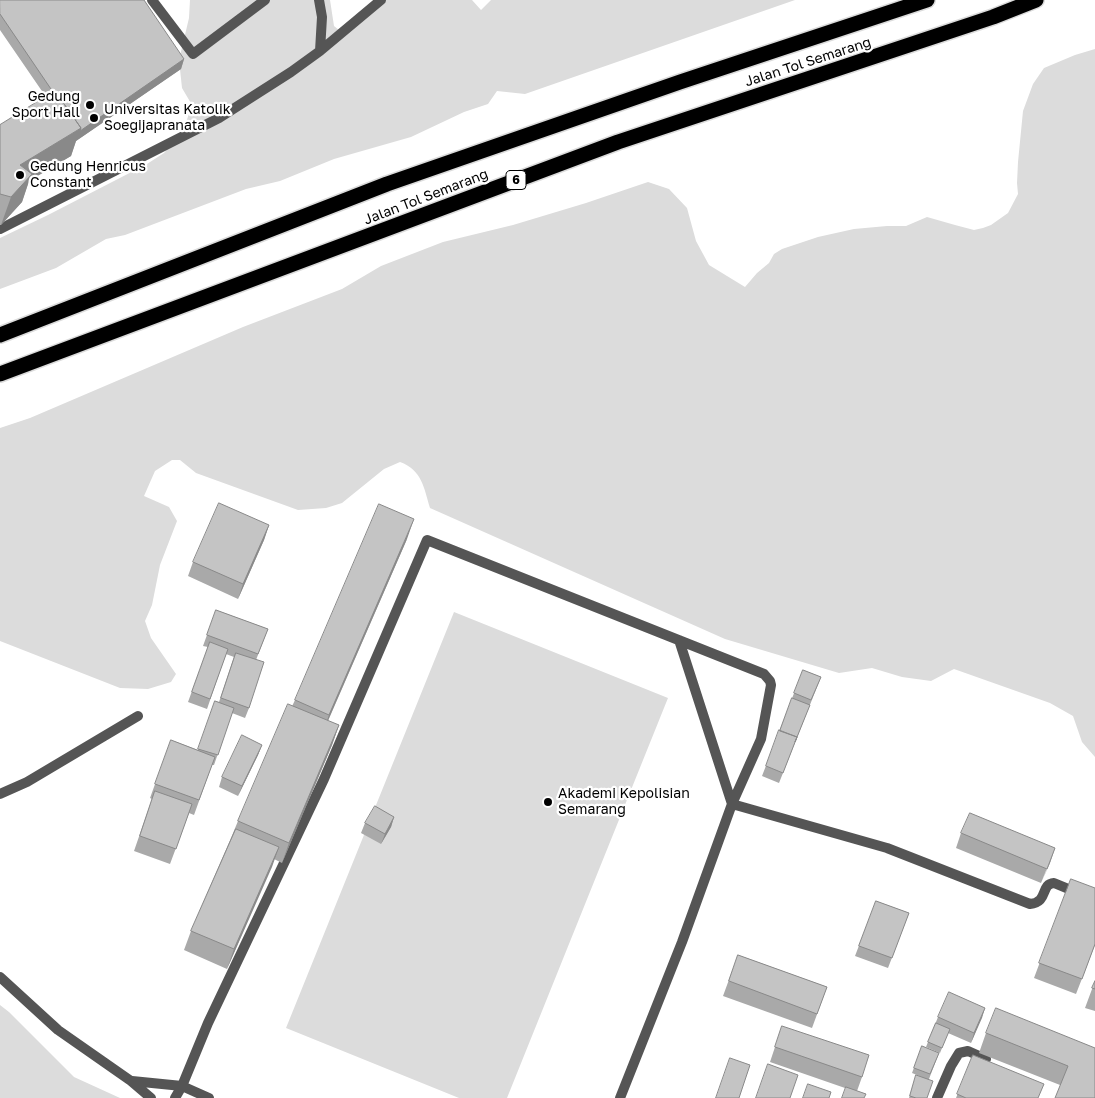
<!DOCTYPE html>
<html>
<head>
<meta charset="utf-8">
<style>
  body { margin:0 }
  canvas { display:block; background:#fff }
</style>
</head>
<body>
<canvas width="1095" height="1098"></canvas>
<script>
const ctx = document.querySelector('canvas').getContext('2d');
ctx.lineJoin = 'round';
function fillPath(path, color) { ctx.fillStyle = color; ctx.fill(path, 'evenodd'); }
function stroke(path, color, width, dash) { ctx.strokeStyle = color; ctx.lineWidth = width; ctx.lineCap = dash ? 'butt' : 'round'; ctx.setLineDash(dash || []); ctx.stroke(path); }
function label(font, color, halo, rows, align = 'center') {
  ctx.font = font + ' "Golos Text",sans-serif'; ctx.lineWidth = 4.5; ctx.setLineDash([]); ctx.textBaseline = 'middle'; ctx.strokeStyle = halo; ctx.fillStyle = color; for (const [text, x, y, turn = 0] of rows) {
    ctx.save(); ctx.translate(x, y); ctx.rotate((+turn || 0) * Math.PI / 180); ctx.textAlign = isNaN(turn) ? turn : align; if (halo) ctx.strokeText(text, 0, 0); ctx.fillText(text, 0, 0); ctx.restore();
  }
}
fillPath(new Path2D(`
  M 190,0 L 330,0 L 334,26 L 344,34 L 382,0 L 472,0 L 481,10 L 491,0 L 795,0 L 525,94 L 497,91 L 488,104 L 464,112 L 411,137 L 334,159 L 280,181 L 246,189 L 125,235 L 106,239 L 56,268 L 0,289 L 0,238 L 48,215 L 147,164 L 164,153 L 183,131 L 192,105 L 182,88 L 179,60 L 189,18 Z
  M 1095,49 L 1095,757 L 1082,742 L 1073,716 L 1050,703 L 954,669 L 931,681 L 902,677 L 872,668 L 839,673 L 725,639 L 430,508 C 424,488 422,470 400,462 L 384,469 L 342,503 L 326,508 L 298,510 L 196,473 L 180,460 L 172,460 L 155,471 L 144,496 L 169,507 L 177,521 L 160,565 L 152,605 L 145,621 L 151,638 L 176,674 L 171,682 L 148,689 L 120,688 L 0,641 L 0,428 L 30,418 L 243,327 L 342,289 L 381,266 L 443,242 L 513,225 L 586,203 L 648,182 L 669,189 L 687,208 L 696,241 L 709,265 L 745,287 L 757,273 L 769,263 L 774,254 L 782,249 L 818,237 L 854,229 L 887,226 L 906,226 L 927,217 L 955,225 L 974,230 L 983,228 L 991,225 L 1008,213 L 1018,194 L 1017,183 L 1018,162 L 1023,111 L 1033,84 L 1044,68 L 1075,55 Z
  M 454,612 L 668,698 L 507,1098 L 459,1098 L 286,1028 Z
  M 0,1005 L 9,1012 L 74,1077 L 120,1098 L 0,1098 Z`), '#dcdcdc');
const highway = new Path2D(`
  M 0,335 L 387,184 L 680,82 L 927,0
  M 0,374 L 618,142 L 993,17 L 1036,0`);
stroke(highway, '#dbdbdb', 18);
stroke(new Path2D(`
  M 152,0 L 193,54 L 265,0
  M 319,0 L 322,17 L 320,51
  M 0,229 L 219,118 L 291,72 L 320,51 L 381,0
  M 679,640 L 732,804 L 887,848 L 1030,904 C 1049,902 1040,884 1054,883 L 1095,900
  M 0,794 L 27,782 L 138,716
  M 0,977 L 58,1030 L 131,1081 L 151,1098
  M 132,1081 L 182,1086 L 209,1098
  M 175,1098 L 182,1086 L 208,1023 L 324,779 L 427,540 L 764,674 L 770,681 L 771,685 L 761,739 L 732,804 L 682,942 L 620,1098
  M 937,1098 L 951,1066 L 959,1053 L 968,1051 L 986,1059`), '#555', 10);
stroke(highway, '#000', 15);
fillPath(new Path2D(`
  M 0,0 L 184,59 L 181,69 L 76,141 L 71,156 L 29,181 L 22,202 L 1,225 L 0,225 L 0,125 L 46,97 L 0,30 Z
  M 269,525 L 264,540 L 238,599 L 188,576 L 193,562 Z
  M 407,539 L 328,721 L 339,725 L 332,745 L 282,863 L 274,859 L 227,969 L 184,950 L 191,931 L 231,838 L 238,821 L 295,700 Z
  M 216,610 L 268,629 L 256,660 L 249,708 L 245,718 L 232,713 L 214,765 L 212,765 L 194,815 L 189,813 L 170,864 L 134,851 L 152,799 L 150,798 L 171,740 L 198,750 L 215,701 L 219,702 L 234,657 L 226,654 L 207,709 L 188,702 L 208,647 L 203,646 Z
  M 803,670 L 821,677 L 779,783 L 762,776 Z
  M 262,745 L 258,755 L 238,796 L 219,787 L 222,777 Z
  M 394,817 L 391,827 L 381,844 L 361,833 L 365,823 Z
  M 961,833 L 1055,848 L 1041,883 L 956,848 Z
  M 1071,879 L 1095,945 L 1076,994 L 1034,978 Z
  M 876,901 L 909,913 L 888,968 L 855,956 Z
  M 738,955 L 827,987 L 812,1028 L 723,996 Z
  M 1095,981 L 1095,1011 L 1085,1008 Z
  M 985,1008 L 971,1043 L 948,1033 L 940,1053 L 926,1047 L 938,1017 Z
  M 782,1026 L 862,1077 L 857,1091 L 845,1088 L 770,1062 Z
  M 986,1033 L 1095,1048 L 1060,1085 L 979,1053 Z
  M 922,1046 L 939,1053 L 929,1079 L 927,1098 L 909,1098 L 916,1075 L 922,1077 L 912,1073 Z
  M 973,1055 L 1038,1098 L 956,1098 Z`), '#a9a9a9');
fillPath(new Path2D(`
  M 184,59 L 181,69 L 76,141 L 71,156 L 29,181 L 22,202 L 1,225 L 11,197 L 20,165 L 81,128 Z
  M 414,519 L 407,539 L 322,734 L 329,715 Z
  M 269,525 L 264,540 L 238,599 L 243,584 Z
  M 339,725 L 332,745 L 282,863 L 289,843 Z
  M 262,745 L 258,755 L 238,796 L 242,786 Z
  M 394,817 L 391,827 L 381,844 L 385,834 Z
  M 279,847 L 272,867 L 227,969 L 234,949 Z
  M 1055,848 L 1050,863 L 1041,883 L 1047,869 Z
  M 985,1008 L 982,1018 L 971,1043 L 974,1033 Z`), '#898989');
const building = new Path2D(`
  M 0,0 L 144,0 L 184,59 L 80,131 L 81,128 L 55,91 L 53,92 L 0,14 Z
  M 55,91 L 81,128 L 20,165 L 32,174 L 11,197 L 0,194 L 0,125 Z
  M 219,503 L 269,525 L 243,584 L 193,562 Z
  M 379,504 L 414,519 L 329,715 L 295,700 Z
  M 216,610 L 268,629 L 258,654 L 207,635 Z
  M 210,642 L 228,649 L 210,699 L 192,692 Z
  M 236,653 L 264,662 L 249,708 L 221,698 Z
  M 803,670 L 821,677 L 811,700 L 794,693 Z
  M 792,698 L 810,705 L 795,742 L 797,737 L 780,731 Z
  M 215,701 L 234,708 L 218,755 L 198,749 Z
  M 288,704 L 339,725 L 289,843 L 238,821 Z
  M 779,730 L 797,737 L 783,773 L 766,766 Z
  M 242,735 L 262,745 L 242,786 L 222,777 Z
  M 171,740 L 215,757 L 199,800 L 155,784 Z
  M 155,791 L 192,804 L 176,849 L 140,836 Z
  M 375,806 L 394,817 L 385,834 L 365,823 Z
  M 970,813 L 1055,848 L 1047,869 L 961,833 Z
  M 236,829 L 279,847 L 234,949 L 191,931 Z
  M 1071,879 L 1095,888 L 1095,944 L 1082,979 L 1039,963 Z
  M 876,901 L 909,913 L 892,958 L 859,946 Z
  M 738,955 L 827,987 L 817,1014 L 729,981 Z
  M 1095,981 L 1095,989 L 1092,988 Z
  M 949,992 L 985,1008 L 974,1033 L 938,1017 Z
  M 996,1008 L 1095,1048 L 1095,1098 L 1055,1098 L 1068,1066 L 986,1033 Z
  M 936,1023 L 950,1029 L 942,1048 L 928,1042 Z
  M 782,1026 L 869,1055 L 862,1077 L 775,1047 Z
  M 922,1046 L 939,1053 L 930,1074 L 914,1068 Z
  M 973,1055 L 1044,1084 L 1038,1098 L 966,1098 L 957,1094 Z
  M 730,1058 L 750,1065 L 739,1098 L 716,1098 Z
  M 768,1064 L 798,1075 L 790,1098 L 756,1098 Z
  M 916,1075 L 933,1081 L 927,1098 L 916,1098 L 910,1096 Z
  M 808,1084 L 831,1092 L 829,1098 L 803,1098 Z
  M 846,1087 L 866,1094 L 864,1098 L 842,1098 Z`);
fillPath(building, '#c4c4c4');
stroke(building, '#898989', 1);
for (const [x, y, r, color] of [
  [90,105,5,"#000"],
  [94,118,5,"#000"],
  [20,175,5,"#000"],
  [548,802,5,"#000"]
]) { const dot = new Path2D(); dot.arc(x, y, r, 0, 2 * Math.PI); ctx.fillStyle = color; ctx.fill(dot); stroke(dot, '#fff', 2); }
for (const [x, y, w] of [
  [516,180,20]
]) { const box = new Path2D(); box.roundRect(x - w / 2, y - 9.5, w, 19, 4); ctx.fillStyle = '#fff'; ctx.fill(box); stroke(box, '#000', 1); }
label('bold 12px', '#000', null, [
  ["6",516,180]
]);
label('14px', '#000', '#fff', [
  ["Jalan Tol Semarang",808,62,-18],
  ["Jalan Tol Semarang",426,197,-21]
]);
label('14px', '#000', '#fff', [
  ["Gedung",80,97,"right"],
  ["Sport Hall",80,113,"right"],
  ["Universitas Katolik",104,110],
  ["Soegijapranata",104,126],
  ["Gedung Henricus",30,167],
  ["Constant",30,183],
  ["Akademi Kepolisian",558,794],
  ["Semarang",558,810]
], 'left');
</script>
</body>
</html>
